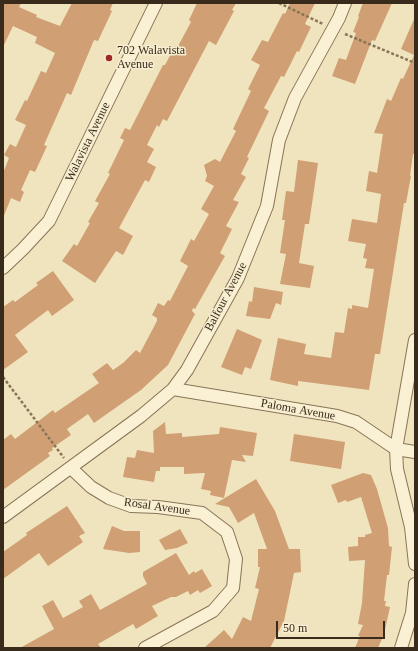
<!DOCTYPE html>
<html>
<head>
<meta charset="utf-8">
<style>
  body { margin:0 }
  #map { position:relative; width:418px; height:651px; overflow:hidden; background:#f0e4bf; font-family:"Times New Roman",serif }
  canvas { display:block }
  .frame { position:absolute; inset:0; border:4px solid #382b1c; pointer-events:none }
  .scale { position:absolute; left:276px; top:621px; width:109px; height:18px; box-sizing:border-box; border:2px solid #382b1c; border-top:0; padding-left:5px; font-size:12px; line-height:14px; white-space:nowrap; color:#382b1c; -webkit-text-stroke:3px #f7edcf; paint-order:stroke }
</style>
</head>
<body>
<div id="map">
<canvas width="418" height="651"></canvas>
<div class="frame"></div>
<div class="scale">50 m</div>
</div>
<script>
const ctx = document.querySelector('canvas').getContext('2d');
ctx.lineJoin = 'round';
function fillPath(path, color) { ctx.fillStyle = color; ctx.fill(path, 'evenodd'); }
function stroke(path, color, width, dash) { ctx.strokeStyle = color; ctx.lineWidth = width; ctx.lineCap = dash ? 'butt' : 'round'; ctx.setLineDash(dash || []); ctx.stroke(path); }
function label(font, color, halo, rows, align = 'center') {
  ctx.font = font + ' "Times New Roman",serif'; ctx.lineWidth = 3; ctx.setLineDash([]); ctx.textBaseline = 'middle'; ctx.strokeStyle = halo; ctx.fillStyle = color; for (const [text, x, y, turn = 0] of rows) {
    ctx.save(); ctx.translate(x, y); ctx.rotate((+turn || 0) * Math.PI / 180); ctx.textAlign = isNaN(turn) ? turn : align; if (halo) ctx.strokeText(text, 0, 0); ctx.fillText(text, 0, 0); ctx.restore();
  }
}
fillPath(new Path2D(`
  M 3,3 L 21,3 L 19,7 L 37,15 L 36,17 L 60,26 L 72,3 L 113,3 L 110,10 L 112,11 L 98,41 L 94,40 L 71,95 L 67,93 L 44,145 L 47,146 L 35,172 L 30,170 L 21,190 L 24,192 L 20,202 L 11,198 L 3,218 L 3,173 L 9,158 L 4,155 L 10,144 L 16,147 L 26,125 L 15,120 L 25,100 L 27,101 L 41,71 L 46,73 L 55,53 L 35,43 L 37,37 L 13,26 L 3,47 Z
  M 197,3 L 236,3 L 232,10 L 234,11 L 216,45 L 209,41 L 167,121 L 163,119 L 159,127 L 157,125 L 147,145 L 154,149 L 147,162 L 156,167 L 149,182 L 145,180 L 119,228 L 133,236 L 123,255 L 116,251 L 95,283 L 62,261 L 74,244 L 77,246 L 90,223 L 88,222 L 99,203 L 95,201 L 110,174 L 108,173 L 124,140 L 120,138 L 125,128 L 130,130 L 163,65 L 165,65 L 175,46 L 177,48 L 191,22 L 189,20 Z
  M 290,3 L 315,3 L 305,24 L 311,27 L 299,52 L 297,51 L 284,77 L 281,76 L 264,108 L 269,111 L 247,157 L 249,158 L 241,174 L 246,177 L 233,200 L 239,202 L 226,226 L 232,229 L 220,253 L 225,256 L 195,309 L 193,308 L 192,311 L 195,314 L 168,365 L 141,390 L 94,423 L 88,414 L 67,429 L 71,435 L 52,448 L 53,450 L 48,453 L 50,456 L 3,490 L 3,440 L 11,434 L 15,439 L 53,410 L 55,413 L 99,383 L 92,374 L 107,363 L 113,370 L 123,363 L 136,350 L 140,353 L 157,321 L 157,318 L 152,315 L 158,303 L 164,306 L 168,300 L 170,301 L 188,266 L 180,261 L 191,239 L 194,241 L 209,214 L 201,209 L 214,186 L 205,181 L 207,176 L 204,165 L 215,159 L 220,162 L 236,131 L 233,129 L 251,91 L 248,89 L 260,65 L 251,60 L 262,40 L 268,42 L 283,13 L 285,14 Z
  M 363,3 L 392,3 L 375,41 L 372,40 L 355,84 L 332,76 L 339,58 L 346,60 L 356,33 L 353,32 L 359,17 L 358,16 Z
  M 415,17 L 415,154 L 413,154 L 410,176 L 411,176 L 406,203 L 404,203 L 380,354 L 375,354 L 369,390 L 298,381 L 298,386 L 270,380 L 278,338 L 306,344 L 304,354 L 331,358 L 335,332 L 344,333 L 348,308 L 352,309 L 352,305 L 368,308 L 374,269 L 365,268 L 367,259 L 363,258 L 366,244 L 348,241 L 352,219 L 377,223 L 381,194 L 366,191 L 369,171 L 377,173 L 383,134 L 374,133 L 387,99 L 391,101 L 401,78 L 403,79 L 414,55 L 401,49 Z
  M 298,160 L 318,163 L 309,224 L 305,224 L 299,263 L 314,266 L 310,288 L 280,284 L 286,254 L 280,253 L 285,220 L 282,220 L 286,191 L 294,192 Z
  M 53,271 L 74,300 L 52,316 L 48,310 L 15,335 L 28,352 L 3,370 L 3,307 L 13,300 L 15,302 L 38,285 L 36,283 Z
  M 254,287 L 283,292 L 281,305 L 276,303 L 270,319 L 246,316 L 249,301 L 252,302 Z
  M 237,329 L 262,340 L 251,369 L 245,367 L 242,375 L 221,367 Z
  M 165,422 L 166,434 L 182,433 L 182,437 L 219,434 L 220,427 L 257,433 L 253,456 L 242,455 L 246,462 L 232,460 L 224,498 L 210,495 L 211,491 L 201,489 L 205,473 L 184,474 L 184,467 L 160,467 L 160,471 L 156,471 L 154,482 L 123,477 L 127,457 L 135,458 L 137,450 L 154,453 L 153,431 Z
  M 294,434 L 345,442 L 341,469 L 290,461 Z
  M 363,473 L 371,475 L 377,489 L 388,528 L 389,546 L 392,547 L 389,575 L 387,575 L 384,601 L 386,601 L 385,606 L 390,607 L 384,634 L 378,648 L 355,648 L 360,636 L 358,636 L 363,625 L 358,624 L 362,603 L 365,560 L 349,561 L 348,547 L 358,546 L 358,537 L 365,537 L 365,535 L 372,533 L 361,497 L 347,502 L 346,500 L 338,503 L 331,485 Z
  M 256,479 L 275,511 L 289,549 L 300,549 L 301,572 L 294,573 L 284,621 L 270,648 L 204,648 L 224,630 L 232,639 L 243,617 L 251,621 L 259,589 L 255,588 L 260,567 L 258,567 L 258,549 L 267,549 L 254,513 L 238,523 L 229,507 L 215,504 Z
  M 67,506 L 85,533 L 79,536 L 83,542 L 48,566 L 39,553 L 3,579 L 3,552 L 27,535 L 26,533 Z
  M 112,526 L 124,531 L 140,531 L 140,552 L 129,553 L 103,549 Z
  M 180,529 L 188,543 L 177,548 L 165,550 L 159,540 Z
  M 176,553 L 189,575 L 194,571 L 195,573 L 202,569 L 212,586 L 200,593 L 198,590 L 190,595 L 188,591 L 176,597 L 171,597 L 152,606 L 158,616 L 136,629 L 133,624 L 98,644 L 101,648 L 20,648 L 54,629 L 42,606 L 53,600 L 63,618 L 83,607 L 79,601 L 91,594 L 100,610 L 147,584 L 143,576 L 143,572 Z`), '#d09f73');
const minor = new Path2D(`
  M 3,268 L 23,249 L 49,221 L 156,3
  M 415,340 L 396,449 L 397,469 L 411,527 L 415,564
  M 173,389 L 337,416 L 356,422 L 396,449 L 415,452
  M 71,468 L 91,487 L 109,498 L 131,506 L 158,507 L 202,513 L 227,532 L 236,559 L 233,588 L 213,611 L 145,648
  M 3,517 L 141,416 L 173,389 L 187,370 L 238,278 L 267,206 L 279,140 L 295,98 L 339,18 L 345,3
  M 401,648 L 412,613 L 415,584`);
stroke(minor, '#897457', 14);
stroke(new Path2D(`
  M 279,3 L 323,24
  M 345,34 L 415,63
  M 3,377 L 64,458`), '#897457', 2.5, [3, 2]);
stroke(minor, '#faf0d3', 12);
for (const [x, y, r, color] of [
  [109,58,4,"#9b2924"]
]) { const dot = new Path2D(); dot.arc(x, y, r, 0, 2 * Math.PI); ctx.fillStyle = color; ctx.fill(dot); stroke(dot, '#f7edcf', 1.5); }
label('12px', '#382b1c', '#f7edcf', [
  ["702 Walavista",117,51],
  ["Avenue",117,65]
], 'left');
label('12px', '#382b1c', '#f7edcf', [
  ["Walavista Avenue",88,142,-64],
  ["Balfour Avenue",226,297,-62],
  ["Paloma Avenue",298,410,10],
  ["Rosal Avenue",157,507,8]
]);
</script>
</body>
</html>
